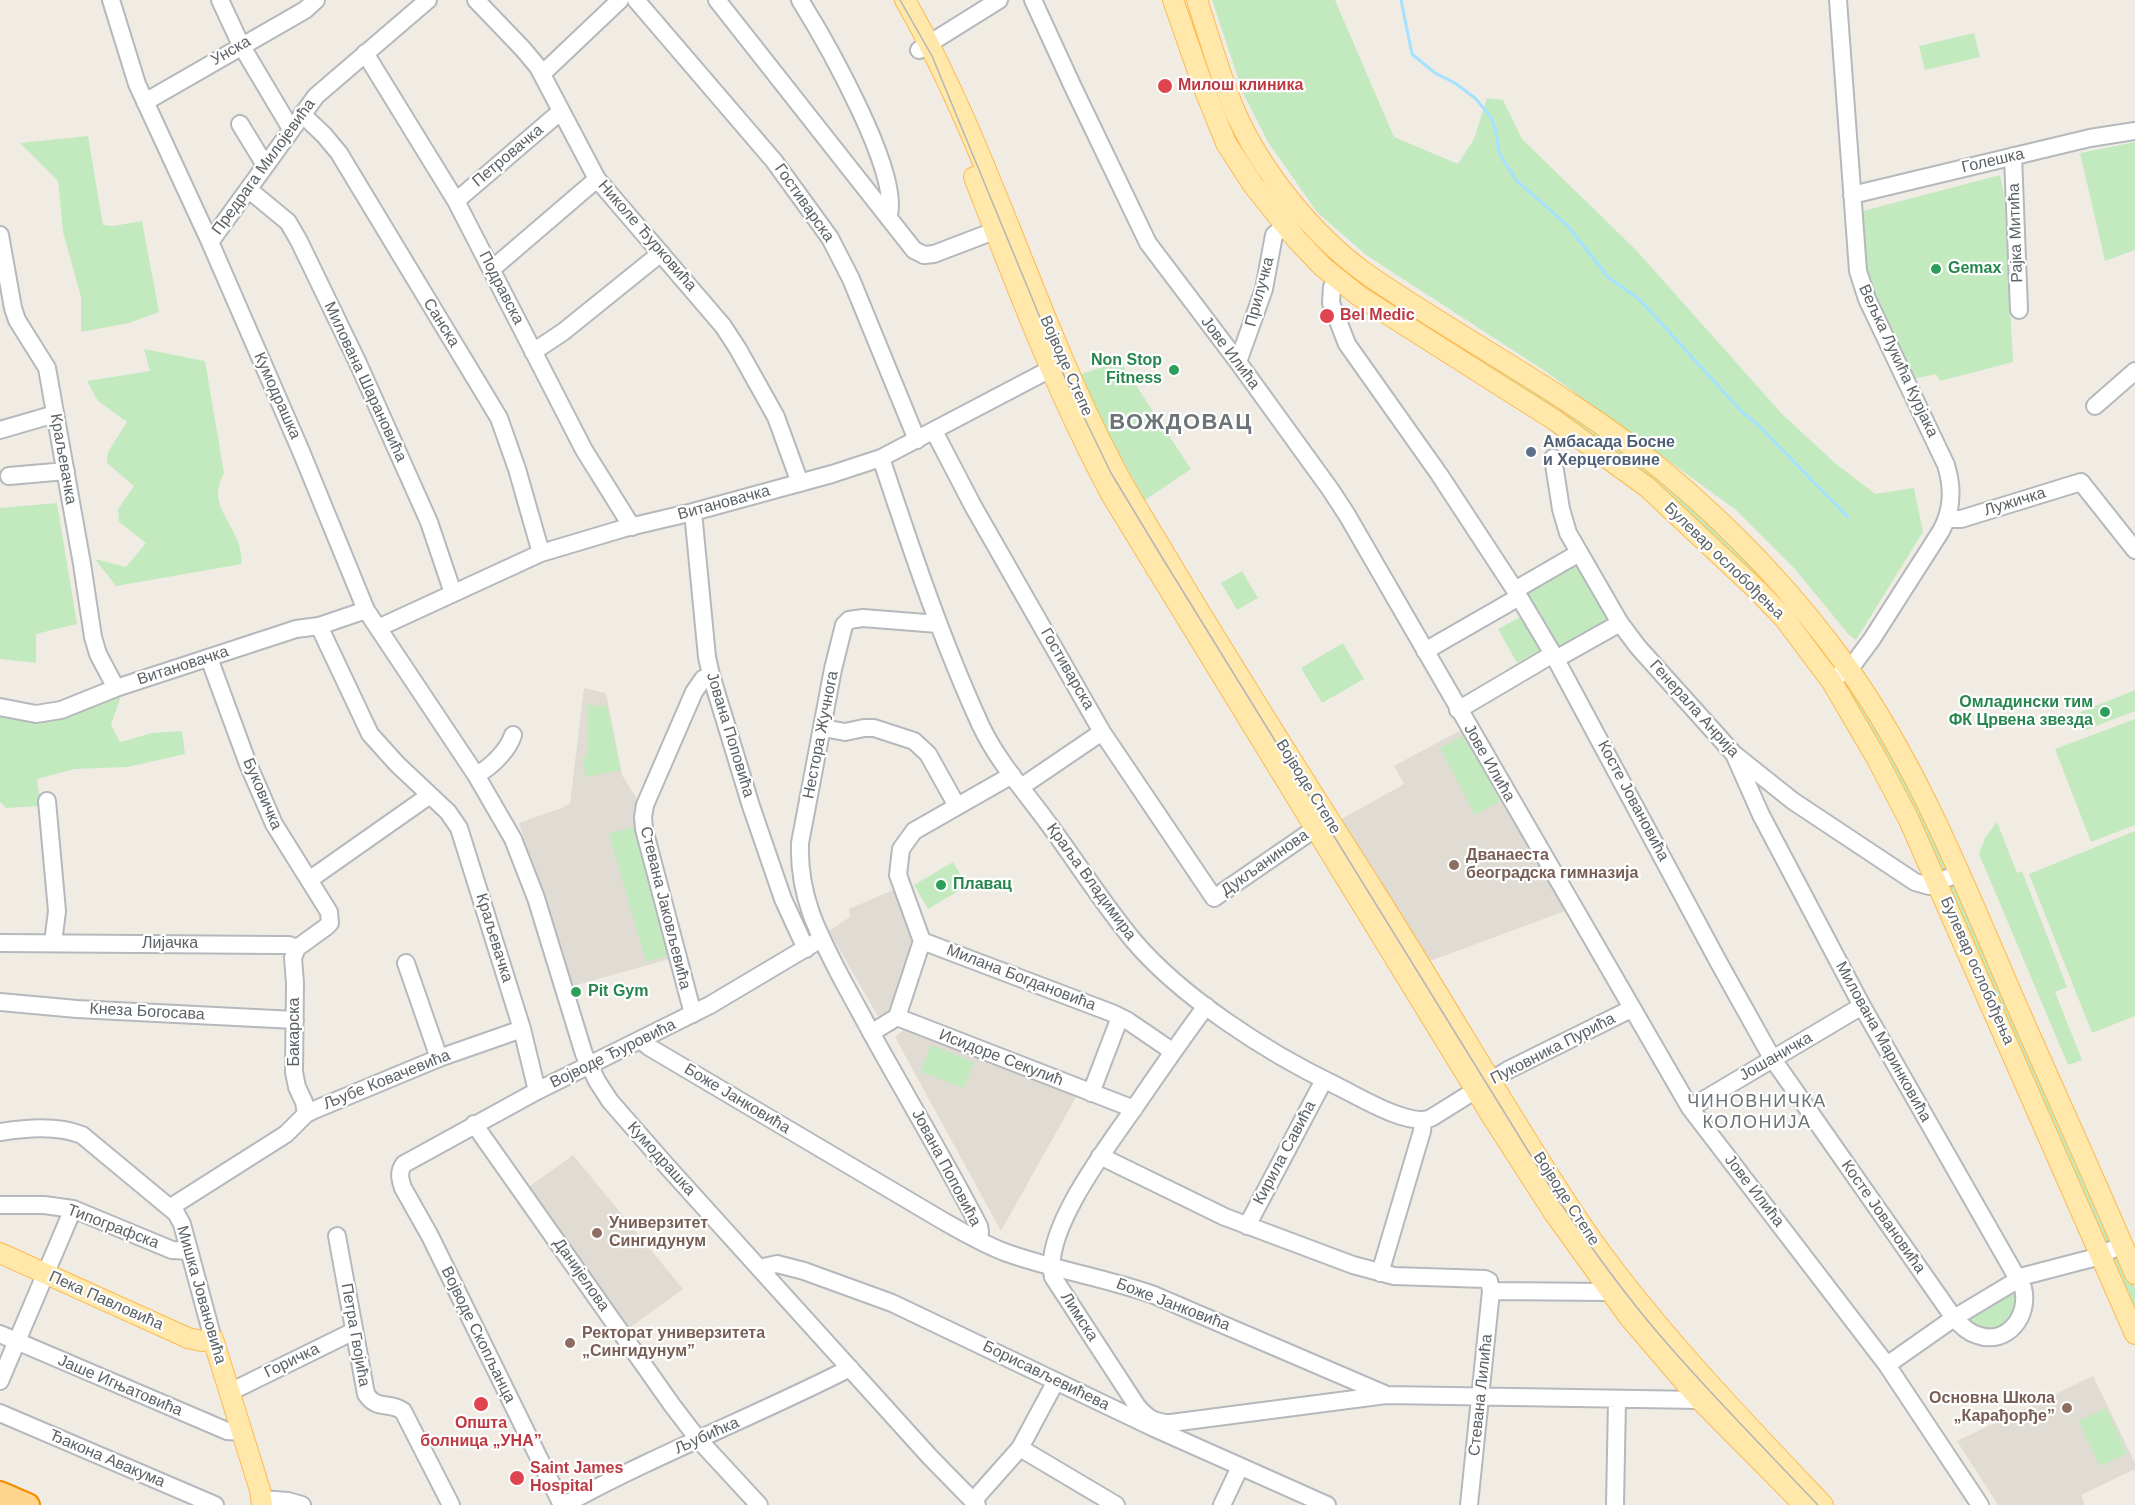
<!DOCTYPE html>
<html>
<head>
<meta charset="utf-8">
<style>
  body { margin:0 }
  canvas { display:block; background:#f0ece4 }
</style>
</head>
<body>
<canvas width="2135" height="1505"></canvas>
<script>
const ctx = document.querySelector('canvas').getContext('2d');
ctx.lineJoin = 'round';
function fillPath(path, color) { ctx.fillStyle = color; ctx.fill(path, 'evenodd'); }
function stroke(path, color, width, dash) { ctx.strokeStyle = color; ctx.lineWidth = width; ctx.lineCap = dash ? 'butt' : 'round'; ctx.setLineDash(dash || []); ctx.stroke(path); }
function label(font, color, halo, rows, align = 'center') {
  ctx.font = font + ' Arial,sans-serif'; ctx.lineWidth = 4.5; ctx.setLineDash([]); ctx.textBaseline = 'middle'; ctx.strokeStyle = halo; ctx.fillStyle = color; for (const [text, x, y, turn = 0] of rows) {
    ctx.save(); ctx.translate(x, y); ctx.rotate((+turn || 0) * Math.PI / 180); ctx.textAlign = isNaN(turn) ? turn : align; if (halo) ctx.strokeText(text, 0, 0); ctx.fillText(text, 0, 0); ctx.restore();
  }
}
fillPath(new Path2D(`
  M 584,688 L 606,693 L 622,775 L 639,802 L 673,958 L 573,986 L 519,823 L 564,807 L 570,803 Z
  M 1463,729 L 1568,910 L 1427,962 L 1340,820 L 1404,784 L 1394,766 Z
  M 898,888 L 918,939 L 894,1012 L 880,1020 L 829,931 L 850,917 L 849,909 Z
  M 908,1027 L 1078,1093 L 1001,1231 L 895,1037 Z
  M 573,1155 L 683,1289 L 629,1328 L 526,1189 Z
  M 2093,1376 L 2135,1463 L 2135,1469 L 2081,1495 L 2085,1505 L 1998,1505 L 1957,1441 Z`), '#e0dbd3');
fillPath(new Path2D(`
  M 1212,0 L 1335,0 L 1394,137 L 1458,164 L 1474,139 L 1487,98 L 1503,100 L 1522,139 L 1636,250 L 1782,414 L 1835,463 L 1875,494 L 1914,488 L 1923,532 L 1856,640 L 1849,635 L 1795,569 L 1736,510 L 1545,371 L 1366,255 L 1317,212 L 1268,142 L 1243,93 Z
  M 1974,33 L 1980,57 L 1925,70 L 1919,46 Z
  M 88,136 L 103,225 L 113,226 L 142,221 L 159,312 L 129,323 L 81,332 L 81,297 L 63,232 L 58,181 L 20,143 Z
  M 2135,142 L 2135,250 L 2105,261 L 2080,153 Z
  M 2000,175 L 2004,194 L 2013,362 L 1940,381 L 1936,374 L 1913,379 L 1868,285 L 1861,253 L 1863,211 Z
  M 1325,250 L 1634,454 L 1752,558 L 1837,666 L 1833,668 L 1732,556 L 1335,272 L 1320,254 Z
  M 144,349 L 205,361 L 224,473 C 207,503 231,519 239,545 C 241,550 241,558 242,564 L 116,586 L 95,559 L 126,567 L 146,543 L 119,522 L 118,509 L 134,486 L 107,463 L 108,452 L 127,422 L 98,401 L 87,381 L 150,371 Z
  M 1120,361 L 1191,469 L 1145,500 L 1076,376 Z
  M 57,503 L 77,624 L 36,634 L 36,663 L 0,659 L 0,508 Z
  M 1578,561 L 1609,620 L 1558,649 L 1525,592 Z
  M 1242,571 L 1258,598 L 1237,610 L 1221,583 Z
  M 1522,616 L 1541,650 L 1517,663 L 1498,629 Z
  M 1343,643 L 1364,679 L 1322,703 L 1301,668 Z
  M 1853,690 L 1892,748 L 1948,867 L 1942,873 L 1848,694 Z
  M 2135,690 L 2135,711 L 2083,731 L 2076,714 Z
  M 121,696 L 111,725 L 120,742 L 152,733 L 182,731 L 185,754 L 128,767 L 74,769 L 37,779 L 41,806 L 6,808 L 0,802 L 0,715 C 53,727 72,715 121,696 Z
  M 588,705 L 607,706 L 621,770 L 586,777 L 582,759 L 587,755 Z
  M 2135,719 L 2135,825 L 2091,842 L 2055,749 Z
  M 1465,735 L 1500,801 L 1475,815 L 1440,748 Z
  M 1997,822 L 2017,873 L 2022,871 L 2067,987 L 2055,992 L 2082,1060 L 2068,1065 L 1979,854 L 1985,838 Z
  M 633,827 L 670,955 L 646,962 L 609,834 Z
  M 2135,831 L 2135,1016 L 2092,1033 L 2029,874 Z
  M 953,862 L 967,886 L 928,909 L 914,885 Z
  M 1954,882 L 2112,1240 L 2106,1245 L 1946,887 Z
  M 931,1045 L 974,1062 L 964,1088 L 921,1072 Z
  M 2118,1256 L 2122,1257 L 2135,1288 L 2135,1324 L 2110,1259 Z
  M 2016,1287 L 2016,1318 L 1989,1334 L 1962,1318 Z
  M 2106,1408 L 2127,1453 L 2100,1466 L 2078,1421 Z`), '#c3eabf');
stroke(new Path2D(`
  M 1401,0 L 1412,54 L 1435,73 L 1455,83 L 1475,98 L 1491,117 L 1496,131 L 1499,153 L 1516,180 L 1567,225 L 1609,278 L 1639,299 L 1743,413 L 1755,422 L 1848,517`), '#a5e2ff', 3);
const minor = new Path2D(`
  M 111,0 L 137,84 L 210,242 L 300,449 L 366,610 L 476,775 L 513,839 L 536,898 L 584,1054 L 597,1081 L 610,1101 L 665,1164 L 930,1457 L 977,1505
  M 220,0 L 241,45 L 291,129
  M 476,0 L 523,49 L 538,67 L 597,179 L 723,326 L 738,349 L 776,417 L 800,483
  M 636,0 L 774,161 L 830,238 L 851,279 L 917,440
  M 717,0 L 914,250 L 924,255 L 934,254 L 994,231
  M 800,0 C 823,37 904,177 888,217
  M 1033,0 L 1073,87 L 1148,243 L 1238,362 L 1330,489 L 1347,515 L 1690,1108 L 1887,1365 L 1980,1505
  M 1838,0 L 1858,271 L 1867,299 L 1946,465 C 1953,488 1953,509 1941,531 L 1872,639 L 1855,662 L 1839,675
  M 919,50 L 999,0
  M 365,53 L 456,201 L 584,450 L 632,527
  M 542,74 L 620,0
  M 145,102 L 305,10 L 316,0
  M 302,114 L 324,135 L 339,153 L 499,418 L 517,469 L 541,553
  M 240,124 L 265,165
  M 2013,156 L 2019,310
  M 248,189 L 288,222 L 299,241 L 357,361 L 429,522 L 453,593
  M 1852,195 L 2090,138 L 2135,131
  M 456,201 L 560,112
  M 0,235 L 13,308 L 17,320 L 47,368 L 82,564 L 93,637 L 98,654 L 116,688
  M 210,242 L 316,96 L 428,0
  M 492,269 L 597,179
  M 1336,279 L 1332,287 L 1331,303 L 1347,344 L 1439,474 L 1515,590 L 1553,654 L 1719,963 L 1772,1058 L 1954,1318 C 1961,1325 1967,1332 1977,1335 C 2007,1346 2030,1316 2023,1288 L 1862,1006 L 1761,815 L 1734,754
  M 533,352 L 563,332 L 661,253
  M 1238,362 L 1264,289 L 1274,235 L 1285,226
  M 2095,406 L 2135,371
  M 0,430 L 55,414
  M 934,431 L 973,506 L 1102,732 L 1214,898 L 1316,828
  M 881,458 C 911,548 941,639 981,726 C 999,764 1029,796 1053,830 C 1080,867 1104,905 1133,940 C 1181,997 1268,1053 1335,1085 C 1356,1095 1409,1128 1431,1118 L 1508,1070 L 1631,1009
  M 1553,458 L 1561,509 L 1568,533 L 1620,623 L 1638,647 L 1734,754 L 1793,801 L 1915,882 L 1929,886 L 1959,873
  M 9,476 L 66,471
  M 693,512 L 707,657 L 711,675 L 751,806 L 783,899 L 806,949
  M 1948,519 L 1961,519 L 2081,482 L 2135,550
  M 1515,590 L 1579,553
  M 938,624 L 863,618 L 849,620 L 844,625 L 833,669 L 800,843 C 798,897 819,935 843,981 C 858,1008 872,1035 887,1061 C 918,1116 950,1170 979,1226 L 980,1232 L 978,1240
  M 319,626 L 370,734 L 397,764 L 448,812 L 459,828 L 522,1029 L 537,1091
  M 378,628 L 541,553 L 625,528 L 693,512 L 832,474 L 881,458 L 1062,363
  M 1425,651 L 1519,597
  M 209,658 L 248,764 L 274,824 L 329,912 L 330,923 L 326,927 L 297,948
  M 1556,659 L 1620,623
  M 0,707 L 36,714 L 61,710 L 116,688 L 296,629 L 319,626 L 366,610
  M 1458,710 L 1553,654
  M 823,728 L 845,732 L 864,728 L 874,728 L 914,741 L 928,754 L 957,806
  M 476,775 C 490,768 508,751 513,735
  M 1021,787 L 1102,732
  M 47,801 L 57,911 L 53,943
  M 309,880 L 430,795
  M 922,941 L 1112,1013 L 1128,1021 L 1172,1051
  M 0,943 L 278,945 L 289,945 L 297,948
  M 297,948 L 293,958 L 295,983 L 294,1072 L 297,1087 L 304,1102 L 306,1114
  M 406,963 L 439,1058
  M 0,1002 L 77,1009 L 295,1020
  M 1206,1006 C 1182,1039 1158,1073 1135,1107 C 1110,1143 1041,1232 1053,1277 L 1137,1406 C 1147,1418 1155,1423 1171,1423 L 1386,1395
  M 693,1014 L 644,829 L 643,817 L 645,805 L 694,692 L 703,679 L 711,675
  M 897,1017 L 922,941 L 898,875 L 901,849 L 914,831 L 1012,775
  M 897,1017 L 1134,1109
  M 871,1033 L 897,1017
  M 641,1040 L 649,1047 L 945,1222 C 965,1233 985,1245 1007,1253 C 1055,1270 1106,1278 1154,1295 L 1387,1395 L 1700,1400 L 1708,1394
  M 1091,1093 L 1120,1017
  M 1690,1108 L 1862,1006
  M 474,1124 L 672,1405 L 698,1439 L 759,1505
  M 0,1132 C 26,1128 57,1125 82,1135 L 176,1213 L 182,1224 L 213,1339
  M 1100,1156 L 1225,1217 L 1353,1265 L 1394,1276 L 1485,1279 L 1489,1281 L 1491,1291 L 1469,1505
  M 0,1205 L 44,1205 L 73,1209 L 172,1250 L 189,1251
  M 171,1207 L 286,1134 L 306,1114 L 314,1110 L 439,1058 L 522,1029
  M 1247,1226 L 1324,1080
  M 337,1236 L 366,1394 C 377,1411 389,1401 403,1411 L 451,1505
  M 759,1268 L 777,1264 L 804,1271 L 892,1303 L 1154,1428 L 1327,1505
  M 1380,1273 L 1422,1131 L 1423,1121
  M 1491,1291 L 1610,1292
  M 0,1334 L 227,1431 L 242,1432
  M 1887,1365 L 1954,1318 L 2024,1276 L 2093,1258 L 2122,1245
  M 0,1381 L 73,1209
  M 230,1392 L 354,1331
  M 0,1413 L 215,1505
  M 1020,1448 L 1116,1505
  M 261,1499 L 288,1501 L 302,1505
  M 973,1501 L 1020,1448 L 1056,1381
  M 562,1505 L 430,1236 L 403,1188 C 400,1179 398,1172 404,1164 L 537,1091 L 710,1005 L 821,939
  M 564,1505 C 657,1454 756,1416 850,1368
  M 1222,1505 L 1240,1467
  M 1615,1505 L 1617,1400`);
const major = new Path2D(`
  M 905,0 C 991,150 1035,319 1116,471 C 1134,505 1156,538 1175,571 C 1239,678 1306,783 1373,889 C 1422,966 1469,1046 1517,1124 C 1545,1169 1573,1215 1605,1258 C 1671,1346 1747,1425 1823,1505
  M 1173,0 L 1203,86 L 1226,143 L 1253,185 L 1297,240 L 1323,267 L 1359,296 L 1556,421 L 1647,487 L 1756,589 L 1784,618 L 1832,682 L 1877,759 L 1909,820 L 2135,1334
  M 1197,0 C 1209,36 1219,73 1234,109 C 1260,170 1313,236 1368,275 C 1464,341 1570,395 1661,469 C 1731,527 1795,594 1848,668 C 1921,771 1967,891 2017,1006 C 2056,1095 2097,1184 2135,1274
  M 974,177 C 1016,285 1057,394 1112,496 L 1491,1115 L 1554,1213 L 1629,1317 L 1700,1400 L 1804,1505
  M 0,1253 L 188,1338 L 202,1341 L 213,1339 L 260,1490 L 262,1505`);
const highway = new Path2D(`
  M 0,1493 L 28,1505`);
stroke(minor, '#b5b8bc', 20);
stroke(major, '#fdba50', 22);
stroke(highway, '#f48d00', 26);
stroke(minor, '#fff', 16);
stroke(major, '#ffe8aa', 20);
stroke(highway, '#ffd58c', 22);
stroke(new Path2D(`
  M 900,0 L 932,56 L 1065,378 L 1111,473 L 1163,559 L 1559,1201 C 1590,1246 1622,1291 1658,1333 C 1709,1393 1764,1448 1818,1505`), '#b4b5b6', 1.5);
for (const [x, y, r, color] of [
  [1165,86,8,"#e0444e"],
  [1936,269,6,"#2e9e5b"],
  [1327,316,8,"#e0444e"],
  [1174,370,6,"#2e9e5b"],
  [1531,452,6,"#5c6f8a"],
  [2105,712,6,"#2e9e5b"],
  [1454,865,6,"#8d6e63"],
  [941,885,6,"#2e9e5b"],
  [576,992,6,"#2e9e5b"],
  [597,1233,6,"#8d6e63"],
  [570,1343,6,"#8d6e63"],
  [481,1404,8,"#e0444e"],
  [2067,1408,6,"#8d6e63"],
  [517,1478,8,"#e0444e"]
]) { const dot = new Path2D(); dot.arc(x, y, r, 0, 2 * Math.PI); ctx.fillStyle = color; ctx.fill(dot); stroke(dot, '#fff', 2); }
label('16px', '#5c6266', '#fff', [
  ["Унска",231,51,-30],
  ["Петровачка",508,156,-40],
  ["Голешка",1993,161,-13],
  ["Предрага Милојевића",264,167,-54],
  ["Гостиварска",804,203,55],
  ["Рајка Митића",2016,233,-92],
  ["Николе Ђурковића",647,236,49],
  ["Подравска",501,288,63],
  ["Прилучка",1260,292,-75],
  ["Санска",441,323,58],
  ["Јове Илића",1230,353,53],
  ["Вељка Лукића Курјака",1898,361,65],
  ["Војводе Степе",1066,366,66],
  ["Милована Шарановића",365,382,65],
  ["Кумодрашка",277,396,66],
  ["Краљевачка",63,459,80],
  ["Лужичка",2015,502,-17],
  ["Витановачка",724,503,-15],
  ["Булевар ослобођења",1724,561,44],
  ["Витановачка",183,666,-18],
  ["Гостиварска",1067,669,60],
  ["Генерала Анрија",1694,709,48],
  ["Јована Поповића",730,735,73],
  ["Нестора Жучнога",821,735,-79],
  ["Јове Илића",1489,763,60],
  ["Војводе Степе",1308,787,58],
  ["Буковичка",262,794,67],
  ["Косте Јовановића",1633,801,62],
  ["Дукљанинова",1265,863,-35],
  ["Краља Владимира",1091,882,54],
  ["Стевана Јаковљевића",665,908,76],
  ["Краљевачка",494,938,73],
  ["Лијачка",170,944],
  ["Булевар ослобођења",1977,971,66],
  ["Милана Богдановића",1021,978,21],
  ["Кнеза Богосава",147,1012,3],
  ["Бакарска",295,1032,-90],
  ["Милована Маринковића",1883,1042,61],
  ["Пуковника Пурића",1553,1049,-27],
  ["Војводе Ђуровића",613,1054,-26],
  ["Јошаничка",1776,1057,-30],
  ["Исидоре Секулић",1001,1058,21],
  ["Љубе Ковачевића",387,1080,-22],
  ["Боже Јанковића",737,1099,31],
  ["Кирила Савића",1285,1153,-62],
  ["Кумодрашка",661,1159,48],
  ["Јована Поповића",946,1168,62],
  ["Јове Илића",1754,1191,52],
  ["Војводе Степе",1566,1199,57],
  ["Косте Јовановића",1883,1217,55],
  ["Типографска",113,1227,21],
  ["Данијелова",581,1275,55],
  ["Мишка Јовановића",201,1295,74],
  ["Пека Павловића",106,1301,24],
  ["Боже Јанковића",1173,1305,21],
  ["Лимска",1079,1317,57],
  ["Петра Гвојића",355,1335,80],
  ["Војводе Скопљанца",478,1335,64],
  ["Горичка",292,1361,-26],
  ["Борисављевићева",1046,1376,26],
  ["Јаше Игњатовића",120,1386,23],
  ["Стевана Лилића",1481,1395,-84],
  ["Љубићка",707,1436,-24],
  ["Ђакона Авакума",107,1459,23]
]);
label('bold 16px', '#be3a42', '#fff', [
  ["Милош клиника",1178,86],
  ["Bel Medic",1340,316],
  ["Општа",481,1424,"center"],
  ["болница „УНА”",481,1442,"center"],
  ["Saint James",530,1469],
  ["Hospital",530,1487]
], 'left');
label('bold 16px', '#27864d', '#fff', [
  ["Gemax",1948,269],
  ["Non Stop",1162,361,"right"],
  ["Fitness",1162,379,"right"],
  ["Омладински тим",2093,703,"right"],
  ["ФК Црвена звезда",2093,721,"right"],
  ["Плавац",953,885],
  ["Pit Gym",588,992]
], 'left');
label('bold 16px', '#4e5e75', '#fff', [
  ["Амбасада Босне",1543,443],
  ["и Херцеговине",1543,461]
], 'left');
label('bold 16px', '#785e54', '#fff', [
  ["Дванаеста",1466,856],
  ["београдска гимназија",1466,874],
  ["Универзитет",609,1224],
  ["Сингидунум",609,1242],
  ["Ректорат универзитета",582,1334],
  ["„Сингидунум”",582,1352],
  ["Основна Школа",2055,1399,"right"],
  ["„Карађорђе”",2055,1417,"right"]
], 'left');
ctx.letterSpacing = '1.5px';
label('18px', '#6d7478', '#fff', [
  ["ЧИНОВНИЧКА",1757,1102],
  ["КОЛОНИЈА",1757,1123]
]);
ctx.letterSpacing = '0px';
ctx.letterSpacing = '1.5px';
label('bold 22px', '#6d7478', '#fff', [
  ["ВОЖДОВАЦ",1181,423]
]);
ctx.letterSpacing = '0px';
</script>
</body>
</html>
